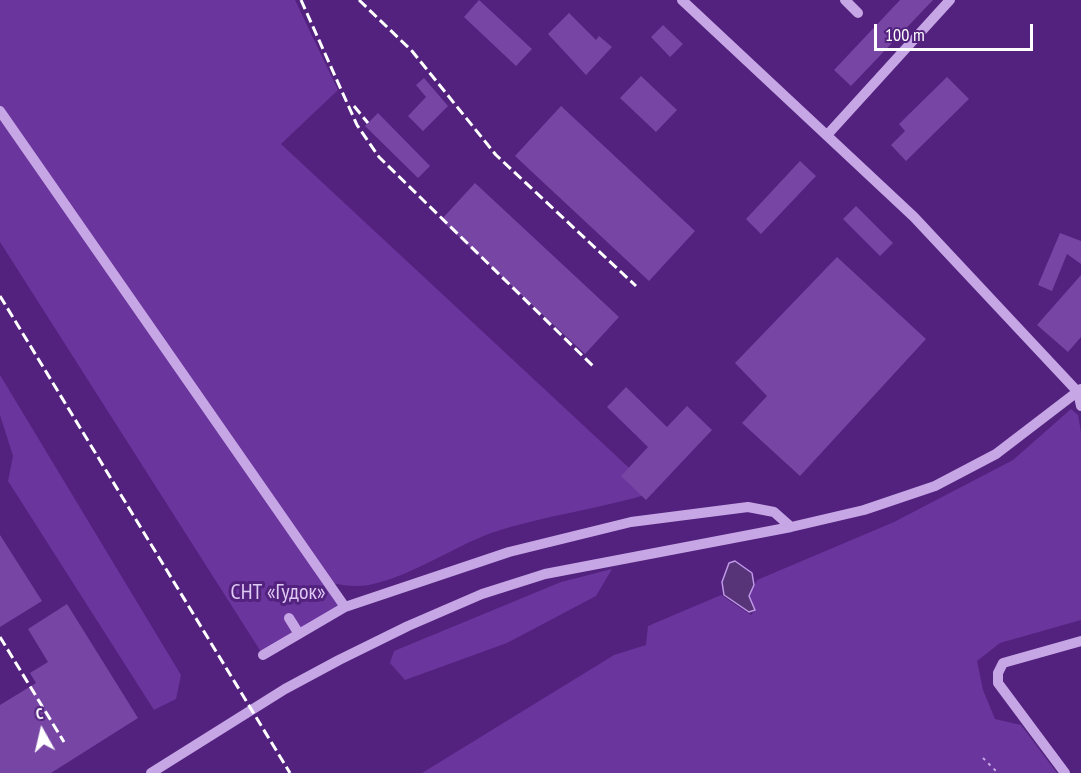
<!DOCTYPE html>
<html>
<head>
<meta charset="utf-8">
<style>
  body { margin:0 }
  #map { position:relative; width:1081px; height:773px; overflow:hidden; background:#52227e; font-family:"PT Sans Narrow",sans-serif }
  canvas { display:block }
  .north { position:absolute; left:12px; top:701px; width:60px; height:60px; -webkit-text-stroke:4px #52227e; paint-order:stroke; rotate:352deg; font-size:16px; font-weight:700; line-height:24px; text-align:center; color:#fff }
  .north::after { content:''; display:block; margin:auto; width:21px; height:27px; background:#fff; clip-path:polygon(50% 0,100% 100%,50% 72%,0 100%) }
  .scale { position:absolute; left:874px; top:24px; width:159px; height:27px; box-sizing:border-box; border:3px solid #fff; border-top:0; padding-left:8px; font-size:18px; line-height:21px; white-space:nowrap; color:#fff; -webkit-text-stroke:4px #52227e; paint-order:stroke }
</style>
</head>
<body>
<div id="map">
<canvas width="1081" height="773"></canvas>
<div class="north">С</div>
<div class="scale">100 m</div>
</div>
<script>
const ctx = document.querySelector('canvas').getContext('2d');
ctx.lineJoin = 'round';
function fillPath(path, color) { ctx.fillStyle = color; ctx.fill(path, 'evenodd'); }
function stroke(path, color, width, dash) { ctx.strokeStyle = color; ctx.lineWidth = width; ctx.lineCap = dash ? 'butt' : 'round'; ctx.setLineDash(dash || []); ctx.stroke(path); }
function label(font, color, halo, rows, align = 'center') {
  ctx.font = font + ' "PT Sans Narrow",sans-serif'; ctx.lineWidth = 6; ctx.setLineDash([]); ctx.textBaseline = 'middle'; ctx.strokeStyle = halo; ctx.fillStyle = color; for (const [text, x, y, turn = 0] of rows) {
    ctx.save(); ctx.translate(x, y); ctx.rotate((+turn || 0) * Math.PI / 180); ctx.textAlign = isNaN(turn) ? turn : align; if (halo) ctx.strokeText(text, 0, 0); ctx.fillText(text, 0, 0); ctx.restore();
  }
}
fillPath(new Path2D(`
  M 0,0 L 295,0 L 338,90 L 281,144 L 655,492 C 601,509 545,515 491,533 C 451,548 412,576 369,585 C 355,587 343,586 329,582 L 345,607 L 263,655 L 0,242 Z
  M 0,375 L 181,675 L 176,699 L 154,710 L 8,481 L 13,456 L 0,415 Z
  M 1071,409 L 1078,415 L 1081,432 L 1081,620 L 1000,643 L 977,661 L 983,690 L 995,719 L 1021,725 L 1057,773 L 422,773 L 614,655 L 646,645 L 648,626 L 721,595 L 751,615 L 755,610 L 749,596 L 757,580 L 894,522 L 1013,460 Z
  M 612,569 L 596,596 L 507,643 L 405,680 L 390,663 L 394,651 L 561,582 Z`), '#6a359c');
const water = new Path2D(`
  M 735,561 L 752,573 L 754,585 L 749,596 L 755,610 L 749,612 L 724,595 L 722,582 L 729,563 Z`);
fillPath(water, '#573378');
stroke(water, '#c09ae8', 1.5);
fillPath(new Path2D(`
  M 479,0 L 532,49 L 516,66 L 464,17 Z
  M 900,0 L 933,0 L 851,86 L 834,70 Z
  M 569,13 L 596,40 L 599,36 L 612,47 L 586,75 L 548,34 Z
  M 663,25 L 683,44 L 670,57 L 651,37 Z
  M 641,76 L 677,110 L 656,132 L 620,98 Z
  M 947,77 L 969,99 L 906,161 L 891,145 L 905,131 L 899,124 Z
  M 424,78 L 448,106 L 423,131 L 408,116 L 426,97 L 416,85 Z
  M 561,106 L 695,231 L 649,281 L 515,156 Z
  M 378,113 L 430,166 L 418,178 L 365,126 Z
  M 800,161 L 816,176 L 761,234 L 746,219 Z
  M 475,183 L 619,317 L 585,354 L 441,220 Z
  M 856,206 L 893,243 L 880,256 L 843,219 Z
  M 1060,233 L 1081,241 L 1081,264 L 1067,254 L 1052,291 L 1038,285 Z
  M 837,257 L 926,339 L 800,476 L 742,423 L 767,396 L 735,363 Z
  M 1081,275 L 1081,337 L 1068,352 L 1037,325 Z
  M 626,387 L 667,427 L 687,406 L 712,430 L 646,500 L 621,476 L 648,447 L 607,407 Z
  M 0,535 L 42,601 L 0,627 Z
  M 67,604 L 138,718 L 51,773 L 0,773 L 0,705 L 36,683 L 30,673 L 48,662 L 28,629 Z`), '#7746a5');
stroke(new Path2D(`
  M 983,758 L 998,773`), '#c7a6e6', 2, [3, 4.5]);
stroke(new Path2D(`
  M 682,0 L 914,217 L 1078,392 L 1081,406
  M 845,0 L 858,13
  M 0,111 L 345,607 L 509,552 L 631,522 L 748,507 L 774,512 L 791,527
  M 828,134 L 950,0
  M 289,618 L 299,634
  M 263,655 L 345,607
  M 151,773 L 285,689 L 339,660 L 408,626 L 482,594 L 545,574 L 791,527 L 864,510 L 935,486 L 996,454 L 1081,389
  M 1065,773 L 998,683 L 998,673 L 1003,663 L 1081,641`), '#c7a6e6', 10);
stroke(new Path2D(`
  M 301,0 L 357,125 L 379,157 L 593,366
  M 359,0 L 412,51 L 496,155 L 636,286
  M 354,106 L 368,123
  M 0,296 L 290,773
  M 0,637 L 64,742`), '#fff', 3, [10, 4.5]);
label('22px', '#dfc9f5', '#52227e', [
  ["СНТ «Гудок»",278,593]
]);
</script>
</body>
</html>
